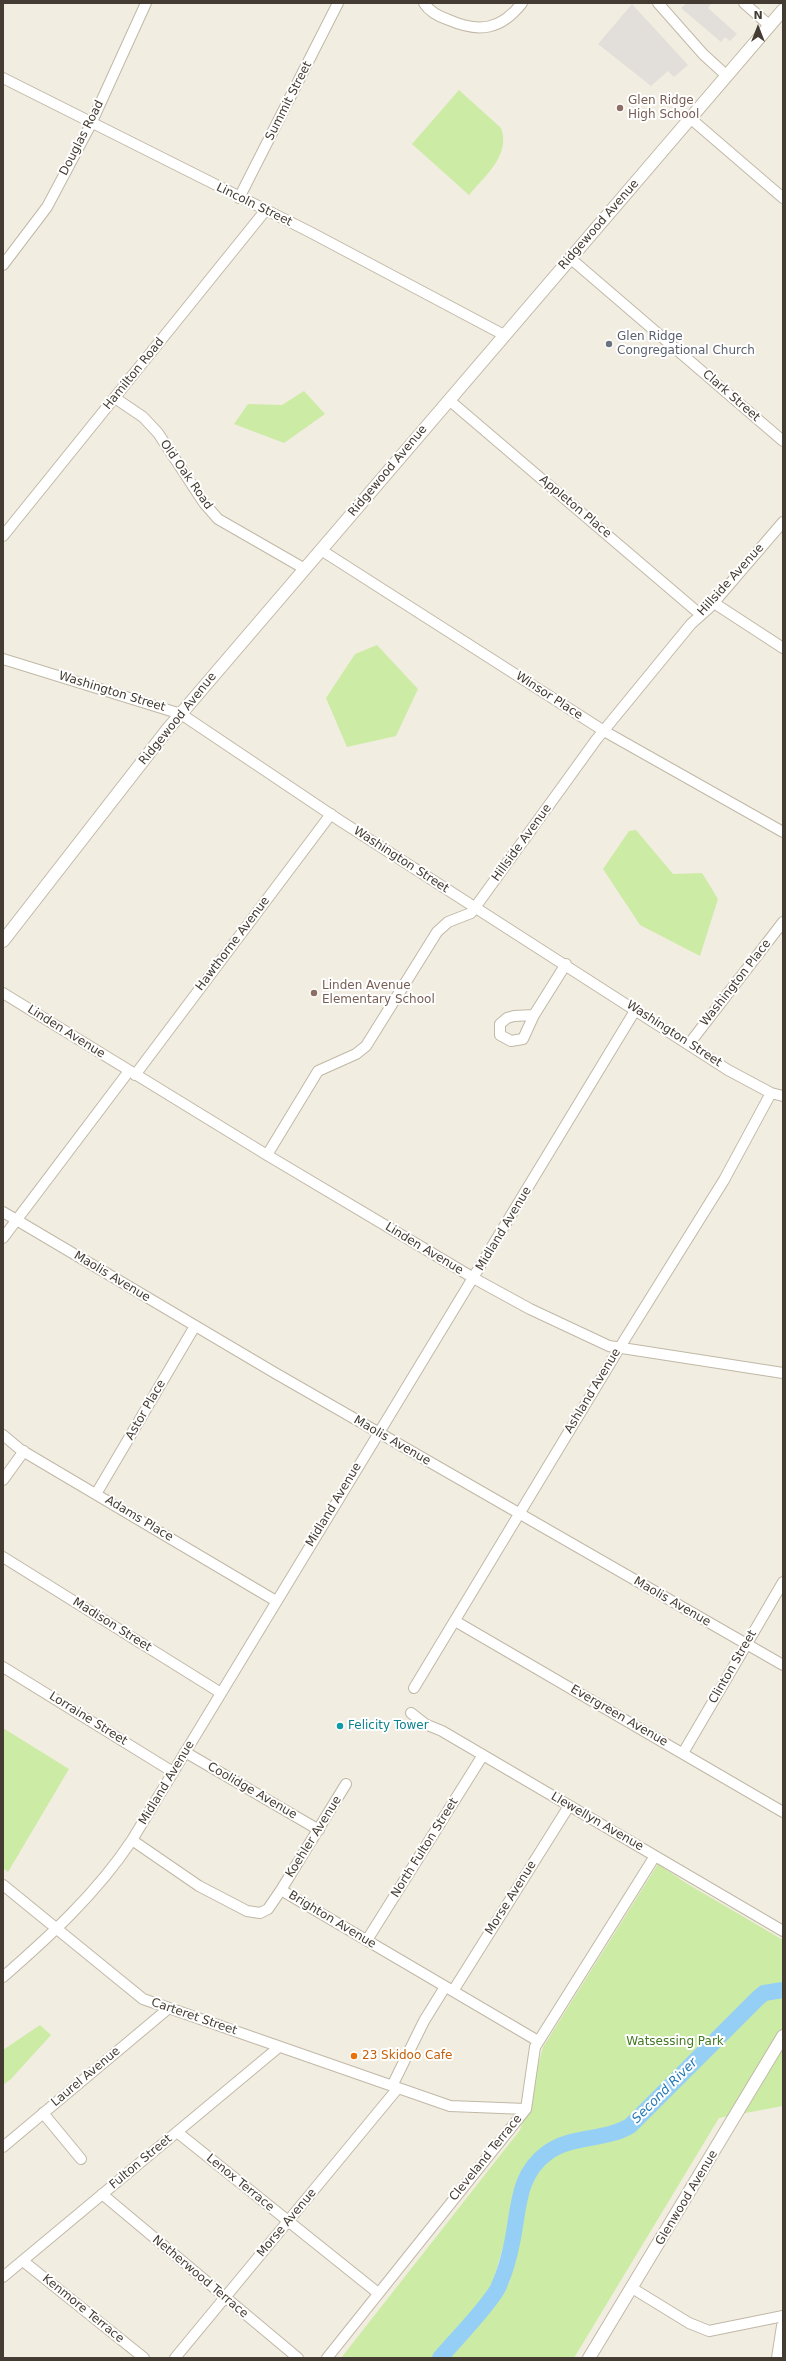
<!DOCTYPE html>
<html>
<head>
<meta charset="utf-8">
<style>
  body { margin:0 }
  #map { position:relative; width:786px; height:2361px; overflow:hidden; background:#f2ede1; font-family:"DejaVu Sans",sans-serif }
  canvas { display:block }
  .frame { position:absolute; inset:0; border:4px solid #443c32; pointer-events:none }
  .north { position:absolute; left:738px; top:8px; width:40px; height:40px; -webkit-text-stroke:3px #fff; paint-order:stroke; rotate:0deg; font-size:11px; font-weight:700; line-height:16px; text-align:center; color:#443c32 }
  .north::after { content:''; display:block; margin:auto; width:14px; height:18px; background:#443c32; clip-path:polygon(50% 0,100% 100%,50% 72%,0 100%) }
</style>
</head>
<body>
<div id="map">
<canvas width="786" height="2361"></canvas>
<div class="frame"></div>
<div class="north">N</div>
</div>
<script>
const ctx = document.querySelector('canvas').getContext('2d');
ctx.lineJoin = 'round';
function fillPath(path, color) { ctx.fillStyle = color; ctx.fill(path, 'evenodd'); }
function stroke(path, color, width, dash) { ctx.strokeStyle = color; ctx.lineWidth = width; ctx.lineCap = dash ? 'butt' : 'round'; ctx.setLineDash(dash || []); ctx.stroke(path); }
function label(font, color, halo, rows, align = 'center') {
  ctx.font = font + ' "DejaVu Sans",sans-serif'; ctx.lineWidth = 4; ctx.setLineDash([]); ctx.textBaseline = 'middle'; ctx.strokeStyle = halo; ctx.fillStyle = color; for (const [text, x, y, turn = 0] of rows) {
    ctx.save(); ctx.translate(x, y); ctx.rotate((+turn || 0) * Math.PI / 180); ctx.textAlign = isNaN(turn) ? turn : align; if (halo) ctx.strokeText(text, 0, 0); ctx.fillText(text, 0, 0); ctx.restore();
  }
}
fillPath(new Path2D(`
  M 459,90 L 501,128 C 511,155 485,176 469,195 L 412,144 Z
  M 304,391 L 325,414 L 284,443 L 234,424 L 248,404 L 282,405 Z
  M 377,645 L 418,689 L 396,736 L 347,747 L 326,698 L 355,654 Z
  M 636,830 L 673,874 L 702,873 L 718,899 L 700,956 L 640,925 L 603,869 L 629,831 Z
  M 3,1728 L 69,1769 L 8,1872 L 3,1868 Z
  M 658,1864 L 686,1883 L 783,1940 L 783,2106 L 719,2118 L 574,2358 L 444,2358 L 510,2282 L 521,2183 L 491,2289 L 435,2358 L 341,2358 L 520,2130 L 543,2047 Z
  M 40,2025 L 51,2035 L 11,2079 L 3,2085 L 3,2050 Z`), '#cceba5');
fillPath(new Path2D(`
  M 687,3 L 712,3 L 708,8 L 737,34 L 730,41 L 725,37 L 721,42 L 681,8 Z
  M 632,4 L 688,65 L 674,77 L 668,71 L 651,86 L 598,44 Z`), '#e2dfda');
stroke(new Path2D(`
  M 440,2358 C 456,2339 487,2308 498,2288 C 505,2273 510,2254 513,2238 C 519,2207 518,2174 547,2153 C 571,2135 604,2141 630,2126 L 758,1998 L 764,1993 L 783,1990`), '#96cff6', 16);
const minor = new Path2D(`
  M 424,3 C 429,11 440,17 449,20 C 479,33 501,30 522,3
  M 658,3 L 703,54 L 727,76
  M 744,3 L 770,26
  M 3,78 L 310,232 L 504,335
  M 690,118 L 783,198
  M 239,198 L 338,3
  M 570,258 L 783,441
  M 3,265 L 47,207 L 90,126 L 146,3
  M 115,398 L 143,417 L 158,433 L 204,503 L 218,519 L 305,569
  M 449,400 L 701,615
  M 3,536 L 265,211
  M 321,550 L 604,731 L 783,832
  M 714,603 L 783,648
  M 3,659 L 181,714 L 339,820 L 728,1070 L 771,1093 L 783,1096
  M 3,993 L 267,1155 L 477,1280 L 530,1309 L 609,1346 L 783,1373
  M 534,1015 L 523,1039 L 511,1041 L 500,1035 L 500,1024 L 507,1018 L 514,1016 L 534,1015 L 566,964
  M 689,1044 L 783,922
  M 135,1075 L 331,814
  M 267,1155 L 318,1071 L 356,1054 L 366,1046 L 437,932 L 448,922 L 471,913 L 596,740 L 691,624 L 710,607 L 783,522
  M 3,1212 L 275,1373 L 783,1665
  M 3,1238 L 129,1071
  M 3,1435 L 21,1450 L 276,1601
  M 3,1480 L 24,1451
  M 96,1494 L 195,1326
  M 3,1557 L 221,1693
  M 455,1621 L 783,1812
  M 3,1667 L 173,1772
  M 414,1688 L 620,1347 L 724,1180 L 771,1093
  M 411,1713 L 425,1724 L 442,1731 L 783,1931
  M 185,1752 L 319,1830
  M 683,1753 L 783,1582
  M 132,1840 L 199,1886 L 247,1911 L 260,1913 L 268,1909 L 281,1890 L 346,1784
  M 3,1885 L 143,1999 L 450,2106 L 526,2109
  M 281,1890 L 538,2041
  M 367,1940 L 483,1755
  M 3,1977 C 50,1936 97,1893 132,1840 L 636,1009
  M 453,1991 L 569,1806
  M 392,2086 L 424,2021 L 445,1987
  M 43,2113 L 81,2159
  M 177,2132 L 378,2293
  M 3,2147 L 169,2008
  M 102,2194 L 298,2358
  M 23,2261 L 144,2358
  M 3,2277 L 279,2047
  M 632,2288 L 689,2323 L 709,2331 L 783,2316
  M 175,2358 L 398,2088
  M 327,2358 L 526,2109 L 535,2047 L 655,1856`);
const tertiary = new Path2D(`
  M 3,941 L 167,730 L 783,10
  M 589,2358 L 783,2036
  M 778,2358 L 783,2326`);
stroke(minor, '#c1b8a6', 12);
stroke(tertiary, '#c1b8a6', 14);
stroke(minor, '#fff', 10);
stroke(tertiary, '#fff', 12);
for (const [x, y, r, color] of [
  [620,108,4,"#8d6e63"],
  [609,344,4,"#6b7280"],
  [314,993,4,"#8d6e63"],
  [340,1726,4,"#0f9aa8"],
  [354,2056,4,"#e8710a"]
]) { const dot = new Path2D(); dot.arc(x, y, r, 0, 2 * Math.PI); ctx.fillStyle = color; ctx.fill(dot); stroke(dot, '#fff', 1.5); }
label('12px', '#443c32', '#fff', [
  ["Summit Street",289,101,-63],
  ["Douglas Road",82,138,-63],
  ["Lincoln Street",254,205,26],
  ["Ridgewood Avenue",599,225,-49],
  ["Hamilton Road",134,374,-51],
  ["Clark Street",731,396,41],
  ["Ridgewood Avenue",388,471,-50],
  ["Old Oak Road",186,475,55],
  ["Appleton Place",575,507,40],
  ["Hillside Avenue",731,580,-48],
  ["Washington Street",112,692,17],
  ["Winsor Place",549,696,33],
  ["Ridgewood Avenue",178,719,-51],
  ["Hillside Avenue",522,843,-54],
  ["Washington Street",401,860,33],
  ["Hawthorne Avenue",233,944,-53],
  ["Washington Place",736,983,-52],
  ["Linden Avenue",66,1032,32],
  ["Washington Street",674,1034,33],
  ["Midland Avenue",504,1229,-59],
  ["Linden Avenue",424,1249,31],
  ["Maolis Avenue",112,1277,31],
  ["Ashland Avenue",593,1391,-59],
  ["Astor Place",146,1410,-60],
  ["Maolis Avenue",392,1441,30],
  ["Midland Avenue",334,1505,-59],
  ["Adams Place",139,1519,31],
  ["Maolis Avenue",672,1602,30],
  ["Madison Street",112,1625,32],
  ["Clinton Street",733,1667,-60],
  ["Evergreen Avenue",619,1716,30],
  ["Lorraine Street",88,1719,32],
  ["Midland Avenue",167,1783,-59],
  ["Coolidge Avenue",252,1791,30],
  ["Llewellyn Avenue",597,1822,30],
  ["Koehler Avenue",314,1837,-58],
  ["North Fulton Street",425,1848,-58],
  ["Morse Avenue",511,1898,-58],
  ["Brighton Avenue",332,1920,31],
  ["Carteret Street",194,2017,19],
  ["Laurel Avenue",86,2077,-40],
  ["Cleveland Terrace",486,2158,-51],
  ["Fulton Street",141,2162,-40],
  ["Lenox Terrace",240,2183,39],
  ["Glenwood Avenue",687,2198,-59],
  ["Morse Avenue",287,2223,-50],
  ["Netherwood Terrace",200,2277,40],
  ["Kenmore Terrace",83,2309,39]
]);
label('12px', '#785e54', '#fff', [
  ["Glen Ridge",628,101],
  ["High School",628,115],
  ["Linden Avenue",322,986],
  ["Elementary School",322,1000]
], 'left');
label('12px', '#5b616d', '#fff', [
  ["Glen Ridge",617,337],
  ["Congregational Church",617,351]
], 'left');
label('12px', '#0d838f', '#fff', [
  ["Felicity Tower",348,1726]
], 'left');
label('12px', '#437921', '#fff', [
  ["Watsessing Park",675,2042]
]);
label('12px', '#c56008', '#fff', [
  ["23 Skidoo Cafe",362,2056]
], 'left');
label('italic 13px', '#237ab7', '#fff', [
  ["Second River",665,2091,-45]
]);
</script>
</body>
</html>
